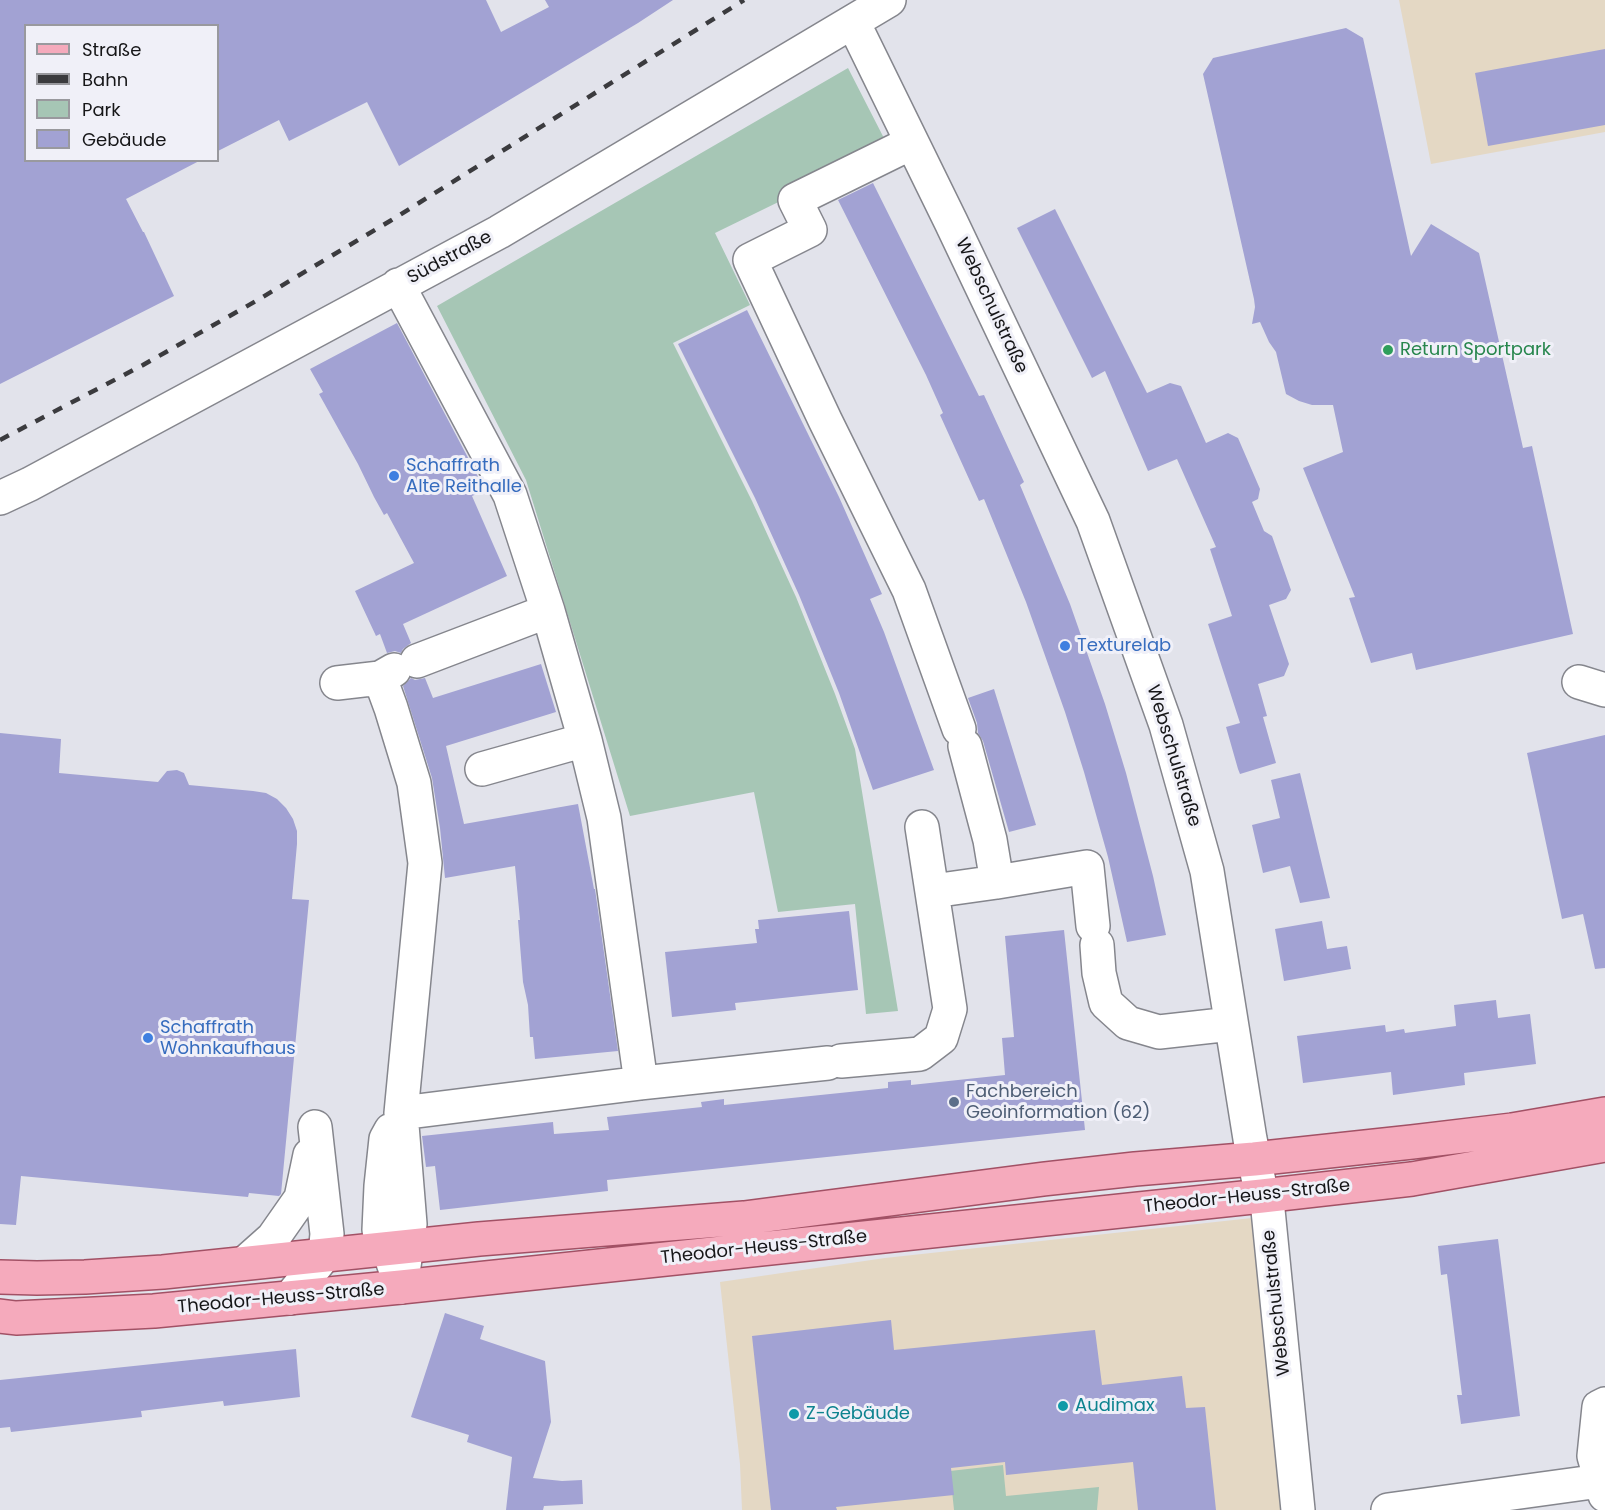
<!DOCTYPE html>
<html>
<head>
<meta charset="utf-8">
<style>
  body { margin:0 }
  #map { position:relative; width:1605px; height:1510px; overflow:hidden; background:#e2e3eb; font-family:Poppins,sans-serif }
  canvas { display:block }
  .legend { position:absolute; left:24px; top:24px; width:195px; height:138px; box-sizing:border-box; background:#f0f0f8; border:2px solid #99999e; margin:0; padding:8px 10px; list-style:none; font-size:18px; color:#161618 }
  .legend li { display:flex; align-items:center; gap:12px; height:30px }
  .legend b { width:30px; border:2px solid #99999e }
</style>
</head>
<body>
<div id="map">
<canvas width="1605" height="1510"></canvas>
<ul class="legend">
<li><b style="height:8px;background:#f5aabc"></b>Straße</li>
<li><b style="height:8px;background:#3b3b3e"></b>Bahn</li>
<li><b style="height:16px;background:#a6c6b5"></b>Park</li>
<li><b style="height:16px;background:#a2a2d3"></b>Gebäude</li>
</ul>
</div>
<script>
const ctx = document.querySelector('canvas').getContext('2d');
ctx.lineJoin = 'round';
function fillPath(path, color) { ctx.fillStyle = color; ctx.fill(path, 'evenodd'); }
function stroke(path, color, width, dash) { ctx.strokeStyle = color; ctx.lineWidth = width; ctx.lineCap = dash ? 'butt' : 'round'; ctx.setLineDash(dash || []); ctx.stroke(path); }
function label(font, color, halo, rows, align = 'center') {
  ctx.font = font + ' Poppins,sans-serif'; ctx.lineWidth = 6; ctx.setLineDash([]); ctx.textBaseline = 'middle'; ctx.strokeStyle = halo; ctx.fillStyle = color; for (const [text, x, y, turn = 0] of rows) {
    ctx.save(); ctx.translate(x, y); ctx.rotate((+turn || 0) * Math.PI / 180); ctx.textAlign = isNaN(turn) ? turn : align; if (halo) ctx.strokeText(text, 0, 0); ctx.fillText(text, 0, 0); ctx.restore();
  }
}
fillPath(new Path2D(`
  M 1399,0 L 1605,0 L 1605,132 L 1431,164 Z
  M 1252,1218 L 1278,1231 L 1309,1510 L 742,1510 L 740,1464 L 720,1282 L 885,1258 Z`), '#e4d8c4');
fillPath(new Path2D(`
  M 848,68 L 889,148 L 715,233 L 750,305 L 673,343 L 752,501 L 796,597 L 835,694 L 855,749 L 898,1011 L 866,1014 L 855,904 L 778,912 L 754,792 L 630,816 L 526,480 L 437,306 Z
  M 1003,1465 L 1006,1496 L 1099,1487 L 1097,1510 L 954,1510 L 950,1471 Z`), '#a6c6b5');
fillPath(new Path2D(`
  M 0,0 L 486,0 L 501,32 L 549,7 L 545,0 L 673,0 L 638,23 L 399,166 L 367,102 L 289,141 L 279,120 L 218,151 L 218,26 L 26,26 L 26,160 L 201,160 L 126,199 L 143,232 L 144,232 L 174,296 L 0,384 Z
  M 1346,28 L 1363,38 L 1411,256 L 1431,224 L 1479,253 L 1523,448 L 1532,446 L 1573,634 L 1416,670 L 1412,653 L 1371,663 L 1349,598 L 1355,597 L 1303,468 L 1343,452 L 1333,405 L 1312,405 L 1299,401 L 1286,394 L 1276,352 L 1269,342 L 1260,322 L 1252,324 L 1255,307 L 1254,299 L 1203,74 L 1213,58 Z
  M 1605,49 L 1605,125 L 1488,146 L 1475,73 Z
  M 873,183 L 979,396 L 984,395 L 1024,482 L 1020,485 L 1070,604 L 1105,704 L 1126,773 L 1153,876 L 1166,935 L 1127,942 L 1108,857 L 1084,772 L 1065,712 L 1026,602 L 984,499 L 979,501 L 940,415 L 943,413 L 926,375 L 838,200 Z
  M 1055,209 L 1147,393 L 1170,383 L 1181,386 L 1206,443 L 1228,433 L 1238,438 L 1260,489 L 1258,499 L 1252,502 L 1264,531 L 1272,536 L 1291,590 L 1286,599 L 1269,605 L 1289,664 L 1284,676 L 1258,684 L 1267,716 L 1263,717 L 1276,763 L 1240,774 L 1238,769 L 1226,727 L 1240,723 L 1208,624 L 1232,616 L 1210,549 L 1216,547 L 1177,459 L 1148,471 L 1105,371 L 1092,378 L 1017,228 Z
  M 747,310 L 839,497 L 882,594 L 870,599 L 884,632 L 934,770 L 873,790 L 839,693 L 799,595 L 755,498 L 678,344 Z
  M 397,323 L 485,490 L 472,496 L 507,576 L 403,624 L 411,643 L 403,649 L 401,653 L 395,651 L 387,653 L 380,634 L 376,636 L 355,591 L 414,563 L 387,513 L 384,515 L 374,497 L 358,464 L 319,394 L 323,392 L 310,369 Z
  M 541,664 L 556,712 L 446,746 L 464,824 L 578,804 L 594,889 L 595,889 L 618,1051 L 535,1059 L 533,1037 L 530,1037 L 528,1005 L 523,982 L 518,920 L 520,920 L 515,866 L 445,878 L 440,828 L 432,778 L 403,686 L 411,678 L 415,680 L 425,678 L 433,698 Z
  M 994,689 L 1036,825 L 1009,832 L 983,741 L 978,733 L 977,723 L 968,698 Z
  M 0,733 L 61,739 L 59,773 L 158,782 L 167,771 L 177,770 L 184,773 L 189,785 L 253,791 L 266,793 L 277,799 L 286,808 L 293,819 L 297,831 L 297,844 L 292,899 L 309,900 L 281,1194 L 279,1196 L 249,1193 L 248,1197 L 21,1176 L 16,1225 L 0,1224 Z
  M 1605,735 L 1605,968 L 1595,969 L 1583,914 L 1562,919 L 1527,753 Z
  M 1300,773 L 1330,898 L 1300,903 L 1290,866 L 1263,873 L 1252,825 L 1280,818 L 1271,780 Z
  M 849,911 L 858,990 L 735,1003 L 736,1010 L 672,1017 L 665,952 L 757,943 L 755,929 L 759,929 L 758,920 Z
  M 1322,921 L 1327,949 L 1347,946 L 1351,969 L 1284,981 L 1275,929 Z
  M 1064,930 L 1085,1130 L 607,1180 L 608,1191 L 440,1210 L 435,1166 L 426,1167 L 422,1136 L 553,1122 L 554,1134 L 609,1130 L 607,1117 L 702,1107 L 701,1102 L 724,1099 L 724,1105 L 888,1088 L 888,1082 L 911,1080 L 911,1085 L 1005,1075 L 1002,1038 L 1014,1037 L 1005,936 Z
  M 1496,1000 L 1498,1018 L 1530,1014 L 1536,1064 L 1464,1073 L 1465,1085 L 1393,1095 L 1391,1072 L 1303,1083 L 1297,1036 L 1385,1025 L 1386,1032 L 1404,1029 L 1405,1033 L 1456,1026 L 1454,1005 Z
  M 1498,1239 L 1520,1416 L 1461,1424 L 1457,1395 L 1462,1395 L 1447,1274 L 1441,1275 L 1438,1246 Z
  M 445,1313 L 484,1326 L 480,1339 L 545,1361 L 551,1422 L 533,1478 L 562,1481 L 582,1480 L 583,1504 L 544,1506 L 543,1510 L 506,1510 L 512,1457 L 467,1442 L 469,1435 L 411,1417 Z
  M 891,1320 L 894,1350 L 1095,1330 L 1102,1385 L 1182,1376 L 1186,1408 L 1205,1407 L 1216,1510 L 1138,1510 L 1133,1462 L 1006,1475 L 1005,1462 L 951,1468 L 954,1495 L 836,1507 L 837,1510 L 771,1510 L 752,1336 Z
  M 296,1349 L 300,1397 L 224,1406 L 223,1401 L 141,1411 L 142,1417 L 11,1432 L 10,1427 L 0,1428 L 0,1380 Z`), '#a2a2d3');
const minor = new Path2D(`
  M 853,22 L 951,222 L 1093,521 L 1166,725 L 1207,871 L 1250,1139 L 1262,1196 L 1268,1210 L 1298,1510
  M 911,143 L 795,200 L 810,230 L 750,260 L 825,420 L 909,590 L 959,729
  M 398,285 L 510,495 L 548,611 L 585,740 L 604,818 L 641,1083
  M 0,498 L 30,484 L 499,232 L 889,0
  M 417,661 L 548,611
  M 380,678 L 391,708 L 414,783 L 425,863 L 401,1113 L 410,1224 L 401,1287
  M 1579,682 L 1605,690
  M 337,683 L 380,678 L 394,670
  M 482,769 L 585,740
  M 997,882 L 1087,867 L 1093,926
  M 933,891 L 997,882 L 990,840 L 965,746
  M 1097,945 L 1099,973 L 1106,1003 L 1128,1023 L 1159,1032 L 1231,1024
  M 841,1061 L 920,1054 L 941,1038 L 950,1009 L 922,827
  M 401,1113 L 641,1083 L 828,1063
  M 391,1130 L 386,1139 L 381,1186 L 379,1230 L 388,1248 L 397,1274
  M 246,1262 L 273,1238 L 301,1198 L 310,1155
  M 290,1298 L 325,1254 L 327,1234 L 315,1127
  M 1605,1404 L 1599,1407 L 1594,1456 L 1605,1495
  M 1388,1510 L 1600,1481`);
const major = new Path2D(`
  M 0,1277 L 37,1278 L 85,1277 L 163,1272 L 479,1239 L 744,1218 L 1044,1179 L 1135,1169 L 1254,1159 L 1412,1142 L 1512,1130 L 1605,1114
  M 0,1316 L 16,1318 L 154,1311 L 401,1287 L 1262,1196 L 1412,1179 L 1605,1145`);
stroke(minor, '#85868d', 36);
stroke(major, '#a25165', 36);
stroke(minor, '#fff', 33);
stroke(major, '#f5aabc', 33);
stroke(new Path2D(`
  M 0,440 L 143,365 L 256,301 L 390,221 L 744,0`), '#3b3b3e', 4.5, [10, 10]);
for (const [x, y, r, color] of [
  [1388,350,6,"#2e9e5b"],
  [394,476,6,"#3f7fe0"],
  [1065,646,6,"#3f7fe0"],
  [148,1038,6,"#3f7fe0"],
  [954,1102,6,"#5c6f8a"],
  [1063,1406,6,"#0f9aa8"],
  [794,1414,6,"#0f9aa8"]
]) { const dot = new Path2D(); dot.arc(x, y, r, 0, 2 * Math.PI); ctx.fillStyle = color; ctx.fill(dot); stroke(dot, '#f0f0f8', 2); }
label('18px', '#161618', '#f0f0f8', [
  ["Südstraße",450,258,-28],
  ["Webschulstraße",991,306,65],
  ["Webschulstraße",1173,756,73],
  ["Theodor-Heuss-Straße",1247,1197,-6],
  ["Theodor-Heuss-Straße",764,1248,-6],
  ["Theodor-Heuss-Straße",281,1299,-5],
  ["Webschulstraße",1277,1303,-96]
]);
label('18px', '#27864d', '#f0f0f8', [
  ["Return Sportpark",1400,350]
], 'left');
label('18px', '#366cbe', '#f0f0f8', [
  ["Schaffrath",406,466],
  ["Alte Reithalle",406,487],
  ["Texturelab",1077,646],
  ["Schaffrath",160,1028],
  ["Wohnkaufhaus",160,1049]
], 'left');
label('18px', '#4e5e75', '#f0f0f8', [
  ["Fachbereich",966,1092],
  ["Geoinformation (62)",966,1113]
], 'left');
label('18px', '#0d838f', '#f0f0f8', [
  ["Audimax",1075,1406],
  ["Z-Gebäude",806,1414]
], 'left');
</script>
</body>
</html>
